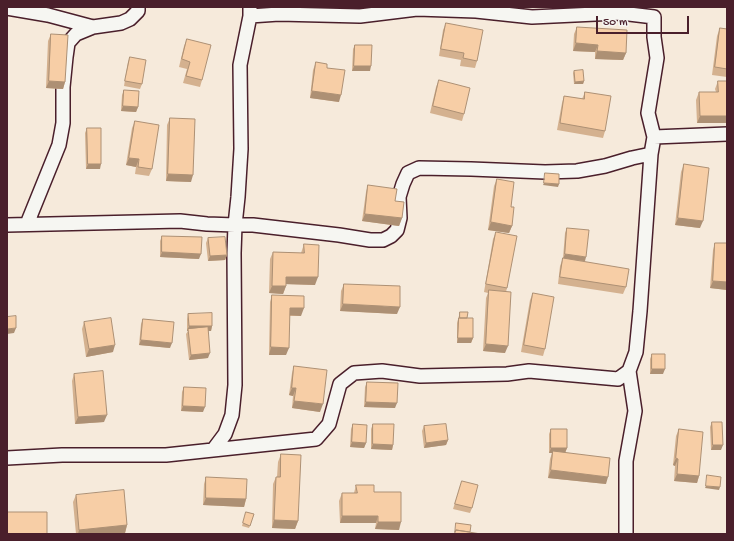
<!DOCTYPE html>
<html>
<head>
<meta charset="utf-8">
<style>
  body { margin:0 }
  #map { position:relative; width:734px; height:541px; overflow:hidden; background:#f6eadb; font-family:"Gochi Hand",sans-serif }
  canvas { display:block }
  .frame { position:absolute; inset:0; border:8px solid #4a1f2b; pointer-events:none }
  .scale { position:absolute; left:596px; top:16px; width:93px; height:18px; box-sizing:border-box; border:2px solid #4a1f2b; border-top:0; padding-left:5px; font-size:12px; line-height:14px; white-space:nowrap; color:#4a1f2b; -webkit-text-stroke:3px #f6f6f2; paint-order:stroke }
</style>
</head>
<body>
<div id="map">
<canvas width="734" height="541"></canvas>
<div class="frame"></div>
<div class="scale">50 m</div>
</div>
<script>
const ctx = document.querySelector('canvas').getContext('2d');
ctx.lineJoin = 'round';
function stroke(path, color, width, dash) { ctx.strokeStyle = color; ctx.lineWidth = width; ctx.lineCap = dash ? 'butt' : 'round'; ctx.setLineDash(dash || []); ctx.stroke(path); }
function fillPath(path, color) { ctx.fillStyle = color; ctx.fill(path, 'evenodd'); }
const minor = new Path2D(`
  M 7,8 L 48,15 L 93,27
  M 250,16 L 279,14 L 360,16 L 417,9 L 476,11 L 532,17 L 617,13 L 629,14 L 654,17 L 654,37 L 657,58 L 648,113 L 654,137 L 651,154 L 640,311 L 636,352 L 629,371 L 635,411 L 626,461 L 626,534
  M 654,137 L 727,134
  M 27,224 L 59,145 L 63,123 L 63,87 L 66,57 L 68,43 L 76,34 L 93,27 L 121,23 L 130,19 L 138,11 L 138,7
  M 7,225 L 180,221 L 207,224 L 235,225 L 253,225 L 339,235 L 370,240 L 383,240 L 391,236 L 397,230 L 400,218 L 399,197 L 403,184 L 408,173 L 419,168 L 471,169 L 545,172 L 577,171 L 605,166 L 632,158 L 651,154
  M 213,450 L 225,434 L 232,415 L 235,385 L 234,253 L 235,225 L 238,197 L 241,149 L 240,65 L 250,16 L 250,7
  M 7,458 L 62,455 L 166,455 L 316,439 L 329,424 L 340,384 L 354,373 L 382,371 L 420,376 L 507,374 L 529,371 L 618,379 L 629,371`);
stroke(minor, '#4a1f2b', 16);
stroke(minor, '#f6f6f2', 13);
fillPath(new Path2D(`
  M 446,23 L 477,61 L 475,68 L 460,66 L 461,60 L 439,56 L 443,30 Z
  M 577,27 L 626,53 L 623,60 L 595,59 L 595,52 L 573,51 L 574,34 Z
  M 720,28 L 727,29 L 727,77 L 712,75 L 717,36 Z
  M 51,34 L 65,82 L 63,89 L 46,88 L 48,41 Z
  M 187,39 L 202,80 L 200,87 L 183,83 L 187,69 L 179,67 L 184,46 Z
  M 355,45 L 370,71 L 352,71 L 353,49 Z
  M 130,57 L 142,84 L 140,89 L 124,86 L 128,62 Z
  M 316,62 L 327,68 L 339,102 L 310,98 L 313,70 Z
  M 574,71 L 584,81 L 583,84 L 574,84 L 573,73 Z
  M 439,80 L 464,114 L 462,121 L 430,113 L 436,87 Z
  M 718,81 L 727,81 L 727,123 L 697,123 L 696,100 L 699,92 L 716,92 L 715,89 Z
  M 124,90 L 138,107 L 136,112 L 121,111 L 122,95 Z
  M 585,92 L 605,131 L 603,138 L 557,130 L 562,103 L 564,96 L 582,99 Z
  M 170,118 L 191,182 L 166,181 L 167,125 Z
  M 135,121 L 152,169 L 149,176 L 135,174 L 136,167 L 126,165 L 132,128 Z
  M 87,128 L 100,169 L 86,169 L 85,133 Z
  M 684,164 L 700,228 L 675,225 L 681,172 Z
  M 497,179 L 511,207 L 512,226 L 509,233 L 488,230 L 494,186 Z
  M 368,185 L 395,201 L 402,218 L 399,226 L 362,221 L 366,192 Z
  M 567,228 L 585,261 L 578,261 L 626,287 L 623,294 L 558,284 L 560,266 L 563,258 L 565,233 Z
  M 496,232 L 507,288 L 506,292 L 505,353 L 483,351 L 486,298 L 488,293 L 484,292 L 493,239 Z
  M 162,236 L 199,259 L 160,257 L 160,241 Z
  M 208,238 L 227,255 L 225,260 L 208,261 L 206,243 Z
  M 715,243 L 727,243 L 727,290 L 710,288 L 713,250 Z
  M 304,244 L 315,285 L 286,284 L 286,286 L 283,294 L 269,293 L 270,259 L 273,252 L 301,253 Z
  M 344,284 L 397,314 L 340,311 L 341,291 Z
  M 533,293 L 545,349 L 543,356 L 521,352 L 530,300 Z
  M 272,295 L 301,316 L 290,316 L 286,355 L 269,355 L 270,302 Z
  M 460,312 L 467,318 L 473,338 L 471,343 L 457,343 L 457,323 Z
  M 188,314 L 212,326 L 211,331 L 208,331 L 208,358 L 189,360 L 186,334 L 188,331 L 187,331 L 187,319 Z
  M 143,319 L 170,348 L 139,345 L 141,324 Z
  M 84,322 L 113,352 L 86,357 L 82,329 Z
  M 652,354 L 663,374 L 650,374 L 650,359 Z
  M 294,366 L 320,412 L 292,408 L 293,396 L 289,395 L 292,373 Z
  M 74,374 L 104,422 L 75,424 L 72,381 Z
  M 367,382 L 395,408 L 364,407 L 365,387 Z
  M 184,387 L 203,412 L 181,411 L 182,392 Z
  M 712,422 L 721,450 L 711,450 L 710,427 Z
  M 353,424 L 366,443 L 364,448 L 350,447 L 351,429 Z
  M 373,424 L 393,445 L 392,450 L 371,449 L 371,429 Z
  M 424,426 L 448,440 L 446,445 L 424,448 L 422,431 Z
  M 551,429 L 567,448 L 565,453 L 606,484 L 548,478 L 550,459 L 552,453 L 549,453 L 549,434 Z
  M 679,429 L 699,476 L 697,483 L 674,481 L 675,466 L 673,465 L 676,436 Z
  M 281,454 L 298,521 L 295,529 L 272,528 L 273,484 L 276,477 L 277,477 L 278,462 Z
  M 206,477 L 246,499 L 244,507 L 203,505 L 204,484 Z
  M 462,481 L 472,508 L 470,513 L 453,509 Z
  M 356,485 L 374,492 L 399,530 L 375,529 L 376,523 L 340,523 L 339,501 L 342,493 L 354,493 Z
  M 76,495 L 127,525 L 125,533 L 112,534 L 76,534 L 73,502 Z
  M 246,512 L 254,514 L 249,528 L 242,526 Z`), '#d4b18f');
fillPath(new Path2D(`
  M 576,43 L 598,45 L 595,52 L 573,51 Z
  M 597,51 L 626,53 L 623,60 L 595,59 Z
  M 354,66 L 371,66 L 370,71 L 352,71 Z
  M 49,81 L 65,82 L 63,89 L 46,88 Z
  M 584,81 L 583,84 L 574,84 L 575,82 Z
  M 312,91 L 341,95 L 339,102 L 310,98 Z
  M 123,106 L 138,107 L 136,112 L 121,111 Z
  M 700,116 L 727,116 L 727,123 L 697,123 Z
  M 129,158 L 139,159 L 136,167 L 126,165 Z
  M 88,164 L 101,164 L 100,169 L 86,169 Z
  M 168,174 L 193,175 L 191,182 L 166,181 Z
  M 544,183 L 559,184 L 558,187 L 543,185 Z
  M 365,214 L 402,218 L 399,226 L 362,221 Z
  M 678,218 L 703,221 L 700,228 L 675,225 Z
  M 491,222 L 512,226 L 509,233 L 488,230 Z
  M 162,252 L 201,254 L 199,259 L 160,257 Z
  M 565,254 L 586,257 L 585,261 L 563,259 Z
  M 227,255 L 225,260 L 208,261 L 210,256 Z
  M 286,277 L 318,277 L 315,285 L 283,284 Z
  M 713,281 L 727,282 L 727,290 L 710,288 Z
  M 272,286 L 286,286 L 283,294 L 269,293 Z
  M 343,304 L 400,307 L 397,314 L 340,311 Z
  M 290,308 L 304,308 L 301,316 L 287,315 Z
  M 189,326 L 212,326 L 211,331 L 189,331 L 188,329 L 188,331 L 187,331 Z
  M 16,328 L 14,333 L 7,334 L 7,329 Z
  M 458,338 L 473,338 L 471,343 L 457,343 Z
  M 141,340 L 172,343 L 170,348 L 139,345 Z
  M 486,344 L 508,346 L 505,353 L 483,351 Z
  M 115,345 L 113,352 L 86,357 L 89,349 Z
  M 271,347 L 289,348 L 286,355 L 269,355 Z
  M 210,353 L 208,358 L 189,360 L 191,355 Z
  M 652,369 L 665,369 L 663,374 L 650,374 Z
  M 292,388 L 296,388 L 293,396 L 289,395 Z
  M 294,401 L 323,404 L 320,412 L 292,408 Z
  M 366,402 L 397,403 L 395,408 L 364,407 Z
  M 183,406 L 205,407 L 203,412 L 181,411 Z
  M 107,415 L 104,422 L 75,424 L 78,417 Z
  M 448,440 L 446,445 L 424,448 L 426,443 Z
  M 352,442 L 366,443 L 364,448 L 350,447 Z
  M 373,444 L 393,445 L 392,450 L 371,449 Z
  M 713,445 L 723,445 L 721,450 L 711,450 Z
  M 551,448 L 567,448 L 565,453 L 549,453 Z
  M 676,458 L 678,459 L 675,466 L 673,465 Z
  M 551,470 L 608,477 L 606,484 L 548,478 Z
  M 677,474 L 699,476 L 697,483 L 674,481 Z
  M 706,486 L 720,487 L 719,490 L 705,488 Z
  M 206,498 L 246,499 L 244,507 L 203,505 Z
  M 342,516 L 378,516 L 376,523 L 340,523 Z
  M 274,520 L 298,521 L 295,529 L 272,528 Z
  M 378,522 L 401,522 L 399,530 L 375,529 Z
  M 127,525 L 125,533 L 112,534 L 78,534 L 79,530 Z`), '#ad9074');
const building = new Path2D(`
  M 446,23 L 483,30 L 477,61 L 463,58 L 464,53 L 441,49 Z
  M 577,27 L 627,30 L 626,53 L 597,51 L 598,45 L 576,43 Z
  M 720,28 L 727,29 L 727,69 L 715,67 Z
  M 51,34 L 68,35 L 65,82 L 49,81 Z
  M 187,39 L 211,45 L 202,80 L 186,76 L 190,62 L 182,59 Z
  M 355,45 L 372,45 L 371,66 L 354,66 Z
  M 130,57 L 146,60 L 142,84 L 125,81 Z
  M 316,62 L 327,64 L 327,68 L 345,70 L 341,95 L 312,91 Z
  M 583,70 L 584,81 L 575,82 L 574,71 Z
  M 439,80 L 470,88 L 464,114 L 433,106 Z
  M 718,81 L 727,81 L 727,116 L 700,116 L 699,92 L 718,92 Z
  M 124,90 L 139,91 L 138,107 L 123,106 Z
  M 585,92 L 611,96 L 605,131 L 560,123 L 564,96 L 584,99 Z
  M 170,118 L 195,119 L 193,175 L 168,174 Z
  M 135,121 L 159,125 L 152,169 L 138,167 L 139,159 L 129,158 Z
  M 87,128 L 101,128 L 101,164 L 88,164 Z
  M 684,164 L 709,168 L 703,221 L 678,218 Z
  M 545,173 L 559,174 L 559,184 L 544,183 Z
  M 497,179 L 514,182 L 511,207 L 514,207 L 512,226 L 491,222 Z
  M 368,185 L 397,189 L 395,201 L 404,202 L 402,218 L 365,214 Z
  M 567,228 L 589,230 L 586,257 L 565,254 Z
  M 496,232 L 517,236 L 507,288 L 486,284 Z
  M 162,236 L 202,237 L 201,254 L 162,252 Z
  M 225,237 L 227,255 L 210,256 L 208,238 Z
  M 715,243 L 727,243 L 727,282 L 713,281 Z
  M 304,244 L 319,245 L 318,277 L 286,277 L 286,286 L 272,286 L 273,252 L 304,253 Z
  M 563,258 L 629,269 L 626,287 L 560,277 Z
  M 344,284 L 400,286 L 400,307 L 343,304 Z
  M 489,290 L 511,292 L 508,346 L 486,344 Z
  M 533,293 L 554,297 L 545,349 L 524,345 Z
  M 272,295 L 304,296 L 304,308 L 290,308 L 289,348 L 271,347 Z
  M 460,312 L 468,312 L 467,318 L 460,318 Z
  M 212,313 L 212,326 L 189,326 L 188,314 Z
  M 16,316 L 16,328 L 7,329 L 7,317 Z
  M 111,318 L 115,345 L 89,349 L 84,322 Z
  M 459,318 L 473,318 L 473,338 L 458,338 Z
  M 143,319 L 174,322 L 172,343 L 141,340 Z
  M 208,327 L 210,353 L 191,355 L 188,329 Z
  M 652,354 L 665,354 L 665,369 L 652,369 Z
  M 294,366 L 327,370 L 323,404 L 294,401 L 296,388 L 292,388 Z
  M 103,371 L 107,415 L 78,417 L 74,374 Z
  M 367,382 L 398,383 L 397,403 L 366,402 Z
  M 184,387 L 206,388 L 205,407 L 183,406 Z
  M 712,422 L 722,422 L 723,445 L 713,445 Z
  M 353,424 L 367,425 L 366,443 L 352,442 Z
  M 373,424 L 394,424 L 393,445 L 373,444 Z
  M 446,424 L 448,440 L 426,443 L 424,426 Z
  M 551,429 L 567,429 L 567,448 L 551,448 Z
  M 679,429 L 703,432 L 699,476 L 677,474 L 678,459 L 676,458 Z
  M 553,451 L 610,458 L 608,477 L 551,470 Z
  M 281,454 L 301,455 L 298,521 L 274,520 L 276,477 L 280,477 Z
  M 707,475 L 721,477 L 720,487 L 706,486 Z
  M 206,477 L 247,479 L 246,499 L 206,498 Z
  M 462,481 L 478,485 L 472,508 L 455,504 Z
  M 356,485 L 374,485 L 374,492 L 401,492 L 401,522 L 378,522 L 378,516 L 342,516 L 342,493 L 357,493 Z
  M 124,490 L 127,525 L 79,530 L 76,495 Z
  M 7,512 L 47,512 L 47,534 L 7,534 Z
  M 246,512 L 254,514 L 250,526 L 243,523 Z
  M 456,523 L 471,525 L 470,532 L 456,530 L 455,532 Z
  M 456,530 L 481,534 L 455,534 Z`);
fillPath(building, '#f7cea6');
stroke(building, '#ad9074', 1);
</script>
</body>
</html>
